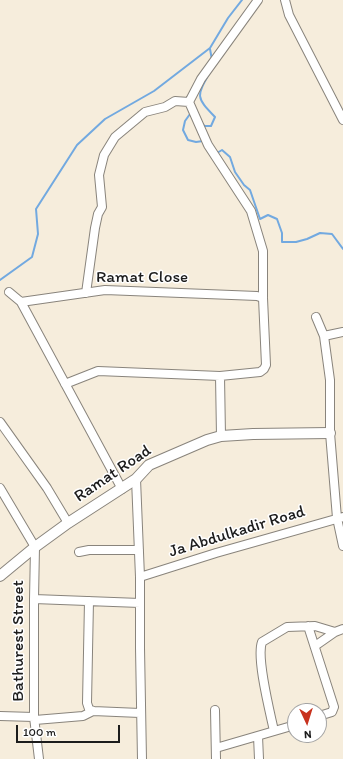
<!DOCTYPE html>
<html>
<head>
<meta charset="utf-8">
<style>
  body { margin:0 }
  #map { position:relative; width:343px; height:759px; overflow:hidden; background:#f6eddc; font-family:Itim,sans-serif }
  canvas { display:block }
  .north { position:absolute; left:287px; top:703px; width:40px; height:40px; box-sizing:border-box; background:#fff; border:1px solid #a4a4a4; border-radius:50%; rotate:176deg; font-size:11px; font-weight:700; line-height:16px; text-align:center; color:#1c1c1c }
  .north::after { content:''; display:block; margin:auto; width:14px; height:18px; background:#c8321e; clip-path:polygon(50% 0,100% 100%,50% 72%,0 100%) }
  .scale { position:absolute; left:16px; top:725px; width:104px; height:18px; box-sizing:border-box; border:2px solid #1c1c1c; border-top:0; padding-left:5px; font-size:12px; line-height:14px; white-space:nowrap; color:#1c1c1c; -webkit-text-stroke:3px #fff; paint-order:stroke }
</style>
</head>
<body>
<div id="map">
<canvas width="343" height="759"></canvas>
<div class="north">N</div>
<div class="scale">100 m</div>
</div>
<script>
const ctx = document.querySelector('canvas').getContext('2d');
ctx.lineJoin = 'round';
function stroke(path, color, width, dash) { ctx.strokeStyle = color; ctx.lineWidth = width; ctx.lineCap = dash ? 'butt' : 'round'; ctx.setLineDash(dash || []); ctx.stroke(path); }
function label(font, color, halo, rows, align = 'center') {
  ctx.font = font + ' Itim,sans-serif'; ctx.lineWidth = 3; ctx.setLineDash([]); ctx.textBaseline = 'middle'; ctx.strokeStyle = halo; ctx.fillStyle = color; for (const [text, x, y, turn = 0] of rows) {
    ctx.save(); ctx.translate(x, y); ctx.rotate((+turn || 0) * Math.PI / 180); ctx.textAlign = isNaN(turn) ? turn : align; if (halo) ctx.strokeText(text, 0, 0); ctx.fillText(text, 0, 0); ctx.restore();
  }
}
stroke(new Path2D(`
  M 210,49 L 212,60
  M 190,114 L 185,121 L 183,130 L 188,140 L 196,142 L 203,141
  M 203,124 L 204,126 L 211,126 L 215,117 C 196,97 196,97 210,72
  M 217,153 L 222,150 L 230,157 L 235,172 L 244,185 L 250,190 L 260,219 L 268,215 L 277,219 L 282,233 L 282,242 L 296,242 L 307,239 L 320,233 L 332,234 L 343,249
  M 0,280 L 32,257 L 38,234 L 36,209 L 77,145 L 105,119 L 154,91 L 210,48 L 228,18 L 242,0`), '#72a9e0', 2);
const minor = new Path2D(`
  M 285,0 L 289,15 L 343,120
  M 9,292 L 21,302 L 122,489
  M 86,293 L 95,228 L 98,214 L 102,207 L 99,175 L 104,155 L 115,137 L 145,112 L 165,107 L 175,101 L 189,102 L 201,79 L 258,0
  M 21,302 L 105,290 L 257,296 L 263,298
  M 316,317 L 324,336 L 330,380 L 330,433 L 337,518 L 343,546
  M 324,336 L 343,332
  M 220,376 L 221,436
  M 65,384 L 98,371 L 220,376 L 260,372 L 264,369 L 266,365 L 263,298 L 263,251 L 251,211 L 208,145 L 189,102
  M 0,422 L 47,488 L 68,523
  M 136,479 L 140,577 L 140,648 L 142,759
  M 0,488 L 35,547 L 34,599 L 34,717 L 39,759
  M 79,552 L 89,550 L 139,550
  M 140,577 L 216,553 L 343,517
  M 34,599 L 140,603
  M 89,601 L 87,703 L 89,709 L 93,711 L 140,713
  M 308,626 L 334,707 L 332,712 L 319,716
  M 315,646 L 335,632
  M 215,710 L 216,759
  M 0,716 L 34,717
  M 35,720 L 83,716 L 93,711
  M 274,731 C 270,712 256,658 262,642 L 287,627 L 315,626 L 335,632 L 343,629
  M 258,736 L 259,759
  M 216,748 L 295,725`);
const tertiary = new Path2D(`
  M 0,576 L 35,547 L 68,523 L 136,479 L 149,465 L 207,440 L 221,436 L 253,434 L 330,433`);
stroke(minor, '#89847c', 10);
stroke(tertiary, '#89847c', 12);
stroke(minor, '#fff', 8);
stroke(tertiary, '#fff', 10);
label('17px', '#1c1c1c', '#fff', [
  ["Ramat Close",142,278],
  ["Ramat Road",113,474,-34],
  ["Ja Abdulkadir Road",237,532,-17],
  ["Bathurest Street",19,641,-90]
]);
</script>
</body>
</html>
